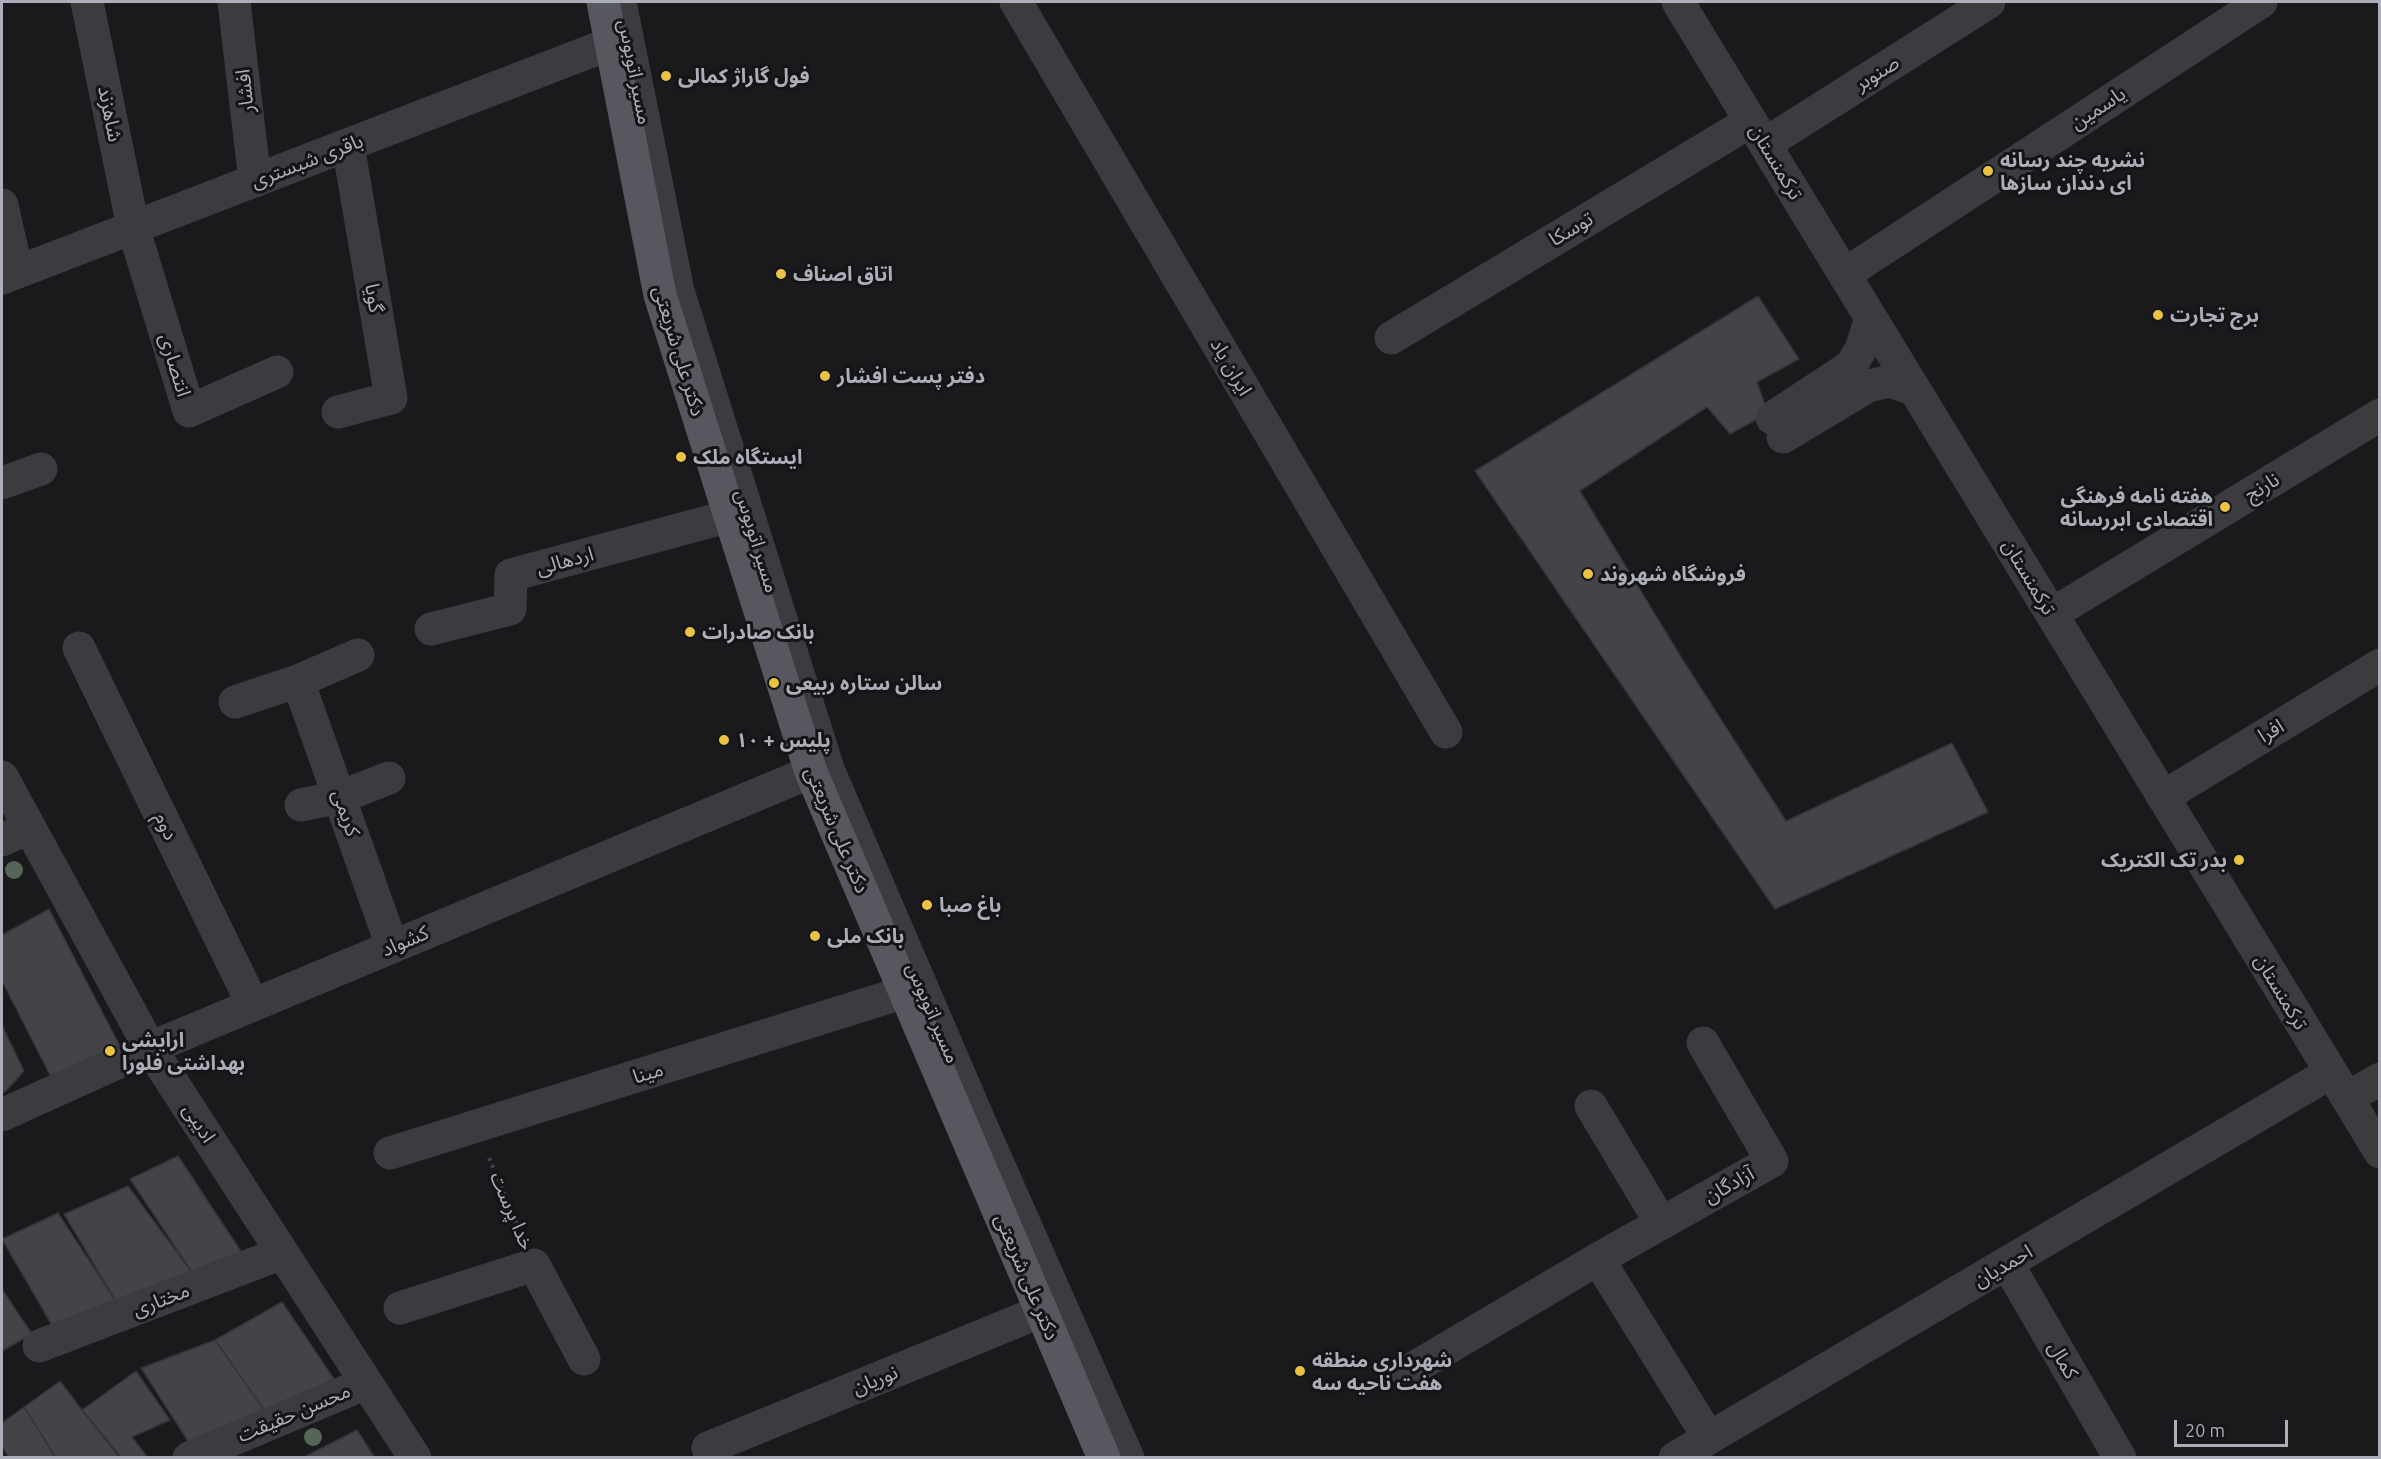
<!DOCTYPE html>
<html>
<head>
<meta charset="utf-8">
<style>
  body { margin:0 }
  #map { position:relative; width:2381px; height:1459px; overflow:hidden; background:#1a191b; font-family:Ubuntu,sans-serif }
  canvas { display:block }
  .frame { position:absolute; inset:0; border:3px solid #acafba; pointer-events:none }
  .scale { position:absolute; left:2174px; top:1420px; width:114px; height:27px; box-sizing:border-box; border:3px solid #acafba; border-top:0; padding-left:8px; font-size:18px; line-height:21px; white-space:nowrap; color:#acafba; -webkit-text-stroke:4px #151416; paint-order:stroke }
</style>
</head>
<body>
<div id="map">
<canvas width="2381" height="1459"></canvas>
<div class="frame"></div>
<div class="scale">20 m</div>
</div>
<script>
const ctx = document.querySelector('canvas').getContext('2d');
ctx.lineJoin = 'round';
function fillPath(path, color) { ctx.fillStyle = color; ctx.fill(path, 'evenodd'); }
function stroke(path, color, width, dash) { ctx.strokeStyle = color; ctx.lineWidth = width; ctx.lineCap = dash ? 'butt' : 'round'; ctx.setLineDash(dash || []); ctx.stroke(path); }
function label(font, color, halo, rows, align = 'center') {
  ctx.font = font + ' Ubuntu,"Noto Sans Arabic",sans-serif'; ctx.lineWidth = 6; ctx.setLineDash([]); ctx.textBaseline = 'middle'; ctx.strokeStyle = halo; ctx.fillStyle = color; for (const [text, x, y, turn = 0] of rows) {
    ctx.save(); ctx.translate(x, y); ctx.rotate((+turn || 0) * Math.PI / 180); ctx.textAlign = isNaN(turn) ? turn : align; if (halo) ctx.strokeText(text, 0, 0); ctx.fillText(text, 0, 0); ctx.restore();
  }
}
const building = new Path2D(`
  M 1758,296 L 1799,359 L 1757,382 L 1768,413 L 1730,434 L 1707,407 L 1580,491 L 1681,657 L 1786,821 L 1952,743 L 1988,812 L 1775,909 L 1475,471 Z
  M 49,909 L 124,1054 L 54,1083 L 2,981 L 2,935 Z
  M 2,1025 L 24,1071 L 6,1091 L 2,1093 Z
  M 178,1156 L 246,1259 L 196,1278 L 130,1179 Z
  M 128,1186 L 196,1278 L 117,1303 L 64,1214 Z
  M 58,1213 L 117,1303 L 57,1334 L 2,1239 Z
  M 2,1289 L 32,1334 L 2,1351 Z
  M 282,1302 L 334,1379 L 266,1413 L 215,1340 Z
  M 215,1340 L 266,1413 L 193,1449 L 141,1368 Z
  M 136,1371 L 170,1420 L 132,1437 L 148,1458 L 122,1458 L 82,1410 Z
  M 60,1381 L 82,1410 L 120,1458 L 56,1458 L 24,1407 Z
  M 24,1407 L 56,1458 L 9,1458 L 2,1446 L 2,1423 Z
  M 357,1430 L 375,1458 L 302,1458 Z`);
fillPath(building, '#444448');
stroke(building, '#343337', 1.5);
stroke(new Path2D(`
  M 489,1158 L 520,1231`), '#414247', 4, [3, 4.5]);
stroke(new Path2D(`
  M 87,2 L 133,227 L 189,411 L 277,372
  M 234,2 L 255,181
  M 620,2 L 678,291 L 828,769 L 984,1132 L 1128,1458
  M 1016,2 L 1446,732
  M 1678,2 L 2380,1152
  M 1765,144 L 1989,2
  M 2,205 L 17,272
  M 1845,274 L 2261,2
  M 2,278 L 612,43
  M 1391,338 L 1751,121
  M 338,412 L 391,398 L 348,145
  M 1772,418 L 1851,366 L 1861,349 L 1871,318
  M 1783,437 L 1868,386 L 1890,381 L 1914,389
  M 2,483 L 41,469
  M 2052,614 L 2380,415
  M 431,629 L 510,609 L 511,575 L 730,516
  M 79,648 L 253,1005
  M 298,681 L 392,946
  M 235,702 L 298,681 L 358,655
  M 2,777 L 150,1048 L 415,1458
  M 2163,797 L 2380,665
  M 301,805 L 340,797 L 389,778
  M 2,840 L 29,828
  M 2347,1098 L 2380,1079
  M 1591,1106 L 1661,1223
  M 2,1115 L 150,1048 L 811,772
  M 390,1153 L 905,992
  M 1598,1259 L 1709,1438
  M 2007,1263 L 2120,1458
  M 400,1308 L 534,1265 L 584,1359
  M 39,1346 L 282,1253
  M 1407,1372 L 1598,1259 L 1772,1161 L 1703,1043
  M 708,1448 L 1042,1311
  M 189,1458 L 366,1383
  M 1675,1458 L 2330,1073`), '#3b3b40', 33);
stroke(new Path2D(`
  M 603,2 L 660,295 L 811,772 L 1104,1458`), '#57585f', 33);
ctx.fillStyle = '#556558';
for (const [x, y] of [
  [14,870],
  [313,1437]
]) { ctx.beginPath(); ctx.arc(x, y, 9, 0, 2 * Math.PI); ctx.fill(); }
for (const [x, y, r, color] of [
  [666,76,6,"#e9c344"],
  [1988,171,6,"#e9c344"],
  [781,274,6,"#e9c344"],
  [2158,315,6,"#e9c344"],
  [825,376,6,"#e9c344"],
  [681,457,6,"#e9c344"],
  [2225,507,6,"#e9c344"],
  [1588,574,6,"#e9c344"],
  [690,632,6,"#e9c344"],
  [774,683,6,"#e9c344"],
  [724,740,6,"#e9c344"],
  [2239,860,6,"#e9c344"],
  [927,905,6,"#e9c344"],
  [815,936,6,"#e9c344"],
  [110,1051,6,"#e9c344"],
  [1300,1371,6,"#e9c344"]
]) { const dot = new Path2D(); dot.arc(x, y, r, 0, 2 * Math.PI); ctx.fillStyle = color; ctx.fill(dot); stroke(dot, '#151416', 2); }
label('20px', '#acafba', '#151416', [
  ["مسیر اتوبوس",635,72,79],
  ["صنوبر",1877,73,-32],
  ["افشار",245,91,-96],
  ["یاسمین",2098,108,-33],
  ["شاهزند",110,114,79],
  ["باقری شبستری",307,161,-21],
  ["ترکمنستان",1776,162,59],
  ["توسکا",1571,229,-31],
  ["گویا",374,298,80],
  ["دکتر علی شریعتی",679,351,73],
  ["انتصاری",175,365,73],
  ["ایران یاد",1231,367,60],
  ["نارنج",2262,487,-31],
  ["مسیر اتوبوس",757,541,73],
  ["اردهالی",565,561,-15],
  ["ترکمنستان",2029,577,59],
  ["افرا",2271,731,-31],
  ["کریمی",346,813,71],
  ["دوم",166,826,64],
  ["دکتر علی شریعتی",837,830,67],
  ["کشواد",405,941,-23],
  ["ترکمنستان",2281,992,59],
  ["مسیر اتوبوس",933,1013,67],
  ["مینا",648,1073,-17],
  ["ادیبی",199,1123,57],
  ["آزادگان",1729,1185,-29],
  ["خدا پرست",512,1211,67],
  ["احمدیان",2003,1266,-30],
  ["دکتر علی شریعتی",1027,1277,67],
  ["مختاری",161,1300,-21],
  ["کمال",2063,1360,60],
  ["نوریان",875,1380,-22],
  ["محسن حقیقت",294,1413,-23]
]);
label('bold 20px', '#acafba', '#151416', [
  ["فول گاراژ کمالی",678,76],
  ["نشریه چند رسانه",2000,160],
  ["ای دندان سازها",2000,183],
  ["اتاق اصناف",793,274],
  ["برج تجارت",2170,315],
  ["دفتر پست افشار",837,376],
  ["ایستگاه ملک",693,457],
  ["هفته نامه فرهنگی",2213,496,"right"],
  ["اقتصادی ابررسانه",2213,519,"right"],
  ["فروشگاه شهروند",1600,574],
  ["بانک صادرات",702,632],
  ["سالن ستاره ربیعی",786,683],
  ["پلیس + ۱۰",736,740],
  ["بدر تک الکتریک",2227,860,"right"],
  ["باغ صبا",939,905],
  ["بانک ملی",827,936],
  ["ارایشی",122,1040],
  ["بهداشتی فلورا",122,1063],
  ["شهرداری منطقه",1312,1360],
  ["هفت ناحیه سه",1312,1383]
], 'left');
</script>
</body>
</html>
